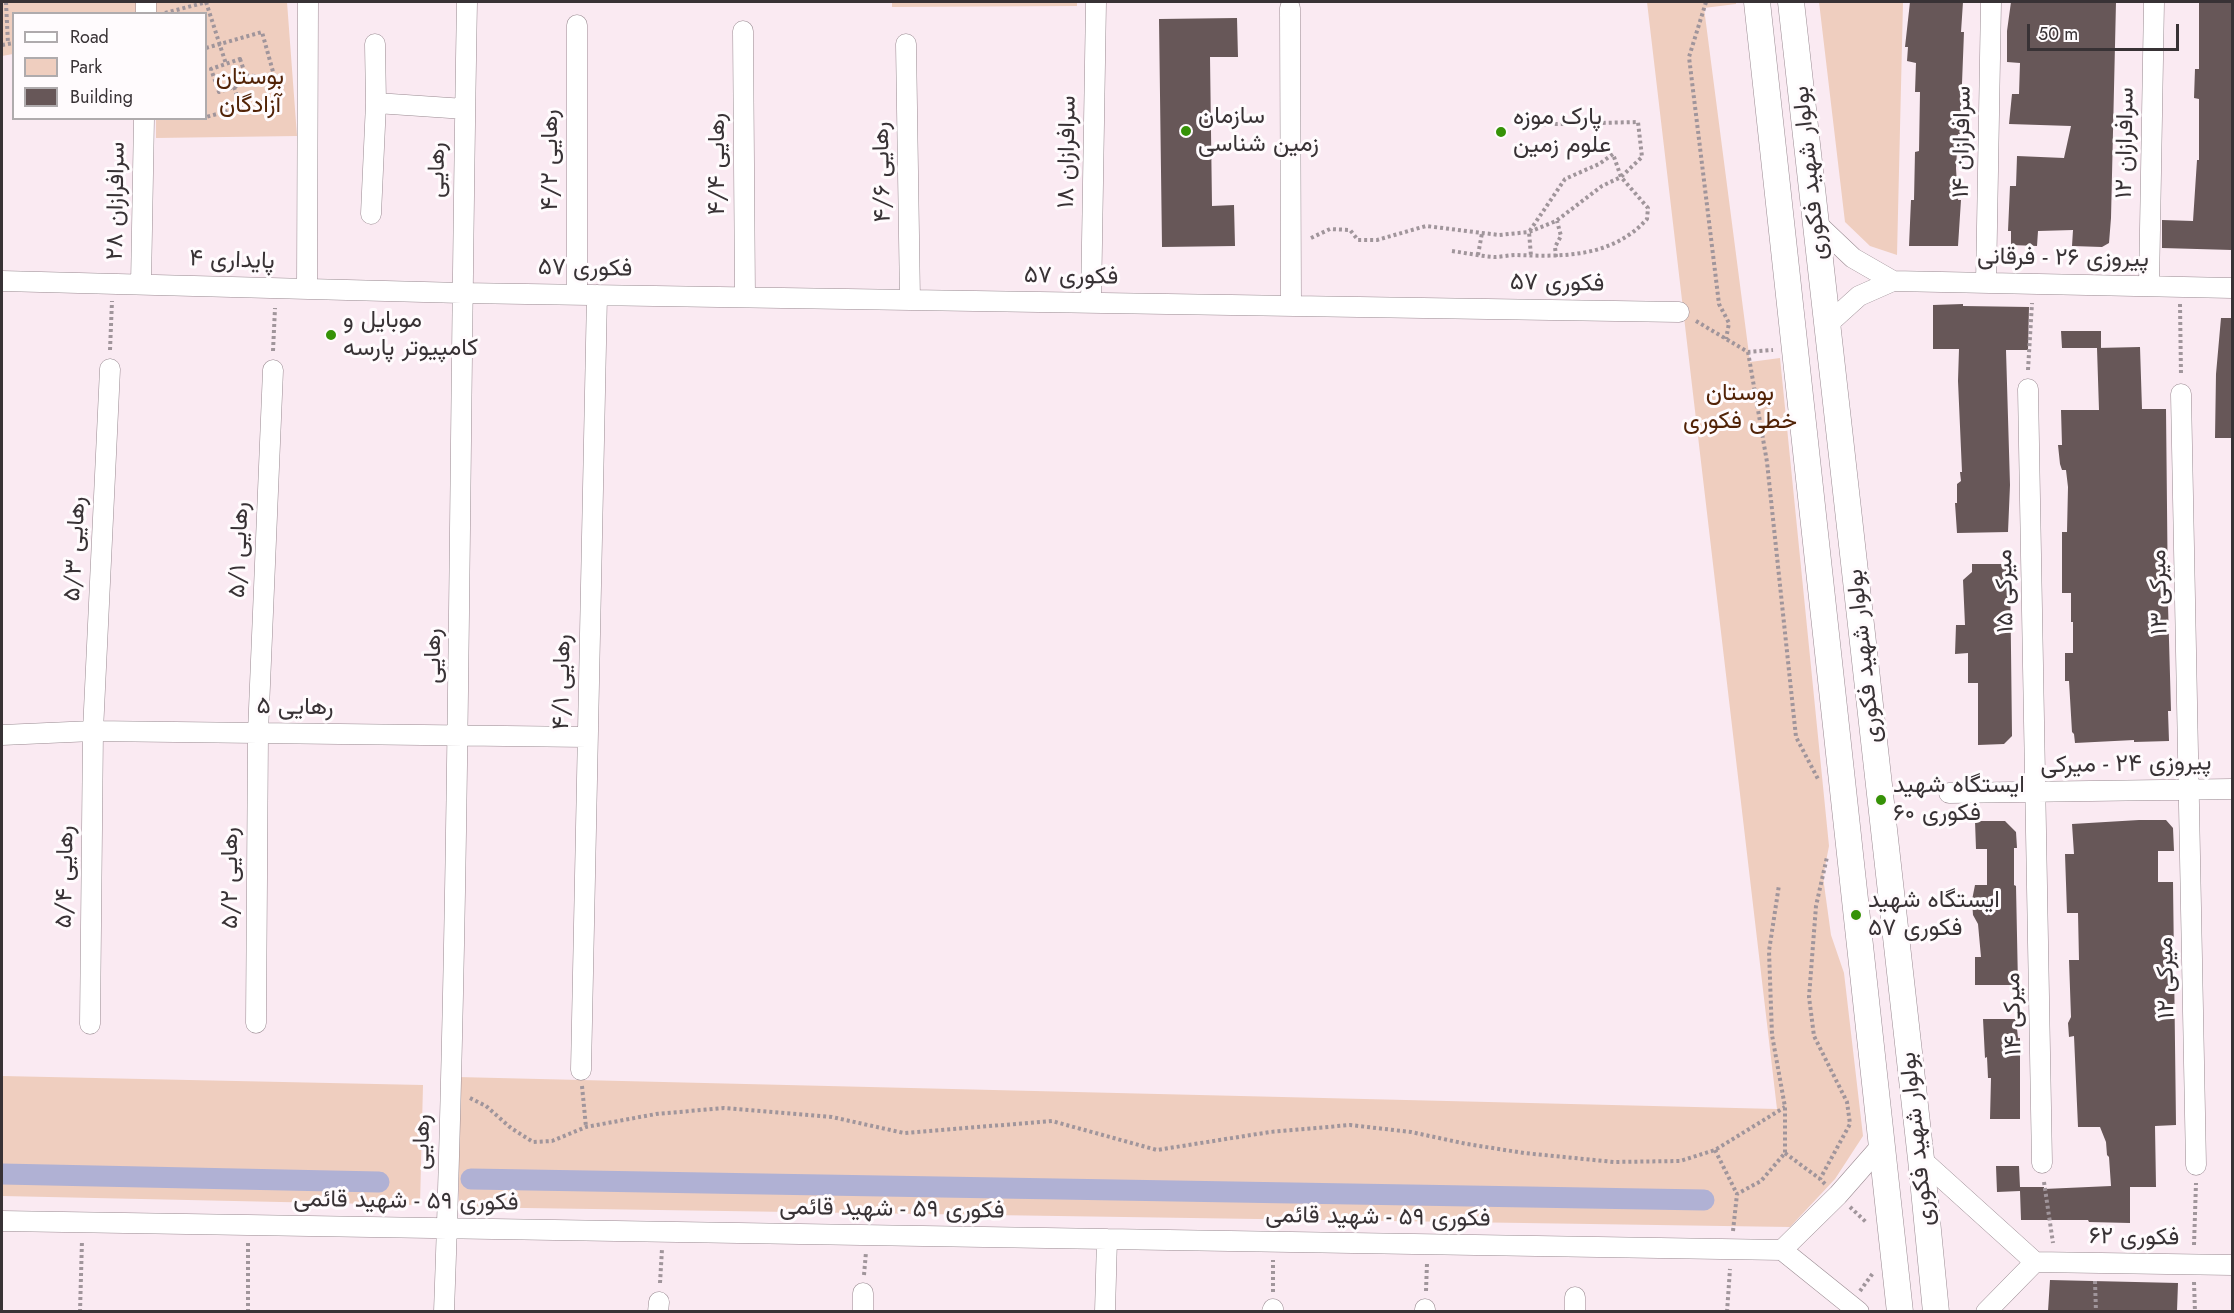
<!DOCTYPE html>
<html>
<head>
<meta charset="utf-8">
<style>
  body { margin:0 }
  #map { position:relative; width:2234px; height:1313px; overflow:hidden; background:#faeaf2; font-family:Jost,sans-serif }
  canvas { display:block }
  .frame { position:absolute; inset:0; border:3px solid #383235; pointer-events:none }
  .legend { position:absolute; left:12px; top:12px; width:195px; height:108px; box-sizing:border-box; background:#fffbfd; border:2px solid #afabad; margin:0; padding:8px 10px; list-style:none; font-size:18px; color:#383235 }
  .legend li { display:flex; align-items:center; gap:12px; height:30px }
  .legend b { width:30px; border:2px solid #afabad }
  .scale { position:absolute; left:2027px; top:24px; width:152px; height:27px; box-sizing:border-box; border:3px solid #383235; border-top:0; padding-left:8px; font-size:18px; line-height:21px; white-space:nowrap; color:#383235; -webkit-text-stroke:4px #fffbfd; paint-order:stroke }
</style>
</head>
<body>
<div id="map">
<canvas width="2234" height="1313"></canvas>
<div class="frame"></div>
<ul class="legend">
<li><b style="height:8px;background:#fff"></b>Road</li>
<li><b style="height:16px;background:#efcebf"></b>Park</li>
<li><b style="height:16px;background:#675758"></b>Building</li>
</ul>
<div class="scale">50 m</div>
</div>
<script>
const ctx = document.querySelector('canvas').getContext('2d');
ctx.lineJoin = 'round';
function fillPath(path, color) { ctx.fillStyle = color; ctx.fill(path, 'evenodd'); }
function stroke(path, color, width, dash) { ctx.strokeStyle = color; ctx.lineWidth = width; ctx.lineCap = dash ? 'butt' : 'round'; ctx.setLineDash(dash || []); ctx.stroke(path); }
function label(font, color, halo, rows, align = 'center') {
  ctx.font = font + ' Jost,Vazirmatn,sans-serif'; ctx.lineWidth = 6; ctx.setLineDash([]); ctx.textBaseline = 'middle'; ctx.strokeStyle = halo; ctx.fillStyle = color; for (const [text, x, y, turn = 0] of rows) {
    ctx.save(); ctx.translate(x, y); ctx.rotate((+turn || 0) * Math.PI / 180); ctx.textAlign = isNaN(turn) ? turn : align; if (halo) ctx.strokeText(text, 0, 0); ctx.fillText(text, 0, 0); ctx.restore();
  }
}
fillPath(new Path2D(`
  M 2,2 L 287,2 L 297,136 L 156,138 L 156,119 L 206,118 L 206,14 L 14,14 L 13,54 L 2,56 Z
  M 892,2 L 1077,2 L 1077,6 L 892,7 Z
  M 1647,2 L 1736,2 L 1736,4 L 1704,8 L 1750,362 L 1780,358 L 1829,846 L 1823,877 L 1831,935 L 1844,973 L 1863,1136 L 1835,1179 L 1790,1227 L 459,1207 L 457,1077 L 1777,1109 Z
  M 1819,2 L 1903,2 L 1897,255 L 1870,246 L 1845,222 Z
  M 2,1076 L 423,1085 L 420,1205 L 2,1196 Z`), '#efcebf');
stroke(new Path2D(`
  M 2,1174 L 379,1182
  M 471,1179 L 1704,1200`), '#b0b1d4', 21);
fillPath(new Path2D(`
  M 1910,2 L 1963,2 L 1961,32 L 1964,32 L 1960,134 L 1958,134 L 1956,168 L 1957,185 L 1959,184 L 1958,200 L 1961,200 L 1958,246 L 1909,246 L 1911,200 L 1914,200 L 1915,152 L 1919,151 L 1920,92 L 1915,92 L 1916,63 L 1907,61 L 1908,47 L 1905,47 Z
  M 2011,2 L 2116,2 L 2111,218 L 2109,243 L 2102,247 L 2072,246 L 2073,230 L 2038,231 L 2037,246 L 2011,245 L 2011,231 L 2008,231 L 2010,186 L 2016,186 L 2017,156 L 2064,158 L 2071,126 L 2009,124 L 2012,94 L 2019,94 L 2020,63 L 2007,62 L 2007,31 Z
  M 2199,2 L 2232,2 L 2232,250 L 2162,248 L 2162,220 L 2193,221 L 2197,160 L 2199,160 L 2199,99 L 2194,98 L 2195,69 L 2199,69 Z
  M 1237,18 L 1238,57 L 1210,57 L 1212,206 L 1234,205 L 1235,246 L 1162,247 L 1159,19 Z
  M 1963,304 L 1963,306 L 2029,307 L 2028,350 L 2006,350 L 2010,485 L 2008,532 L 1957,533 L 1955,503 L 1957,503 L 1957,484 L 1961,481 L 1960,472 L 1962,472 L 1958,381 L 1959,349 L 1933,349 L 1933,305 Z
  M 2221,318 L 2232,318 L 2232,438 L 2215,438 L 2216,374 Z
  M 2061,331 L 2101,331 L 2101,348 L 2062,348 Z
  M 2140,347 L 2142,409 L 2166,409 L 2168,605 L 2171,711 L 2168,711 L 2169,741 L 2134,742 L 2134,740 L 2075,743 L 2074,734 L 2072,732 L 2069,681 L 2065,681 L 2065,653 L 2073,653 L 2073,622 L 2071,622 L 2071,593 L 2062,593 L 2062,532 L 2067,532 L 2068,487 L 2066,470 L 2062,470 L 2060,464 L 2058,445 L 2062,445 L 2061,410 L 2099,410 L 2097,348 Z
  M 1972,564 L 2010,564 L 2012,736 L 2004,744 L 1978,745 L 1978,683 L 1968,683 L 1968,653 L 1955,654 L 1956,625 L 1965,625 L 1963,580 L 1972,572 Z
  M 2139,820 L 2166,820 L 2173,828 L 2174,851 L 2158,851 L 2158,882 L 2173,882 L 2176,1125 L 2155,1126 L 2156,1187 L 2130,1187 L 2130,1223 L 2089,1222 L 2088,1220 L 2021,1220 L 2020,1191 L 1997,1192 L 1996,1166 L 2019,1166 L 2020,1187 L 2044,1187 L 2044,1189 L 2111,1186 L 2109,1157 L 2107,1155 L 2106,1142 L 2100,1127 L 2078,1127 L 2074,1036 L 2069,1037 L 2068,1023 L 2071,1017 L 2069,960 L 2079,960 L 2078,913 L 2067,913 L 2065,854 L 2074,854 L 2072,824 Z
  M 1975,821 L 2005,821 L 2016,832 L 2017,848 L 2014,848 L 2014,885 L 2016,886 L 2018,985 L 1975,985 L 1975,957 L 1981,957 L 1978,924 L 1973,915 L 1972,900 L 1975,885 L 1987,885 L 1987,849 L 1976,849 Z
  M 1983,1019 L 2016,1019 L 2018,1038 L 2020,1038 L 2020,1119 L 1990,1119 L 1991,1078 L 1988,1078 L 1987,1057 L 1985,1058 Z
  M 2050,1280 L 2178,1283 L 2177,1311 L 2048,1311 Z`), '#675758');
const minor = new Path2D(`
  M 1290,8 L 1291,306
  M 146,14 L 146,2
  M 577,25 L 577,295
  M 743,31 L 745,297
  M 906,44 L 910,300
  M 376,103 L 465,109
  M 371,214 L 376,103 L 375,44
  M 1816,223 L 1853,258 L 1893,281
  M 2,281 L 462,293 L 1679,312
  M 1986,283 L 1991,2
  M 141,284 L 144,118
  M 2149,286 L 2154,2
  M 307,289 L 308,2
  M 1091,303 L 1096,2
  M 1828,324 L 1859,296 L 1893,281 L 2232,288
  M 2028,389 L 2042,1163
  M 2181,394 L 2196,1165
  M 2,735 L 93,731 L 587,737
  M 1949,793 L 2232,789
  M 256,1023 L 258,733 L 273,370
  M 90,1024 L 93,731 L 110,369
  M 581,1070 L 597,295
  M 1921,1159 L 2035,1262
  M 2,1221 L 1782,1250
  M 1782,1250 L 1838,1195 L 1881,1146
  M 1782,1250 L 1859,1312
  M 2035,1262 L 2232,1265
  M 444,1312 C 460,875 459,438 467,2
  M 658,1312 L 659,1302
  M 863,1312 L 863,1293
  M 1105,1312 L 1107,1239
  M 1272,1312 L 1273,1309
  M 1425,1312 L 1425,1309
  M 1575,1312 L 1575,1297
  M 1986,1312 L 2035,1262`);
const major = new Path2D(`
  M 1757,2 L 1900,1312
  M 1791,2 L 1921,1159 L 1936,1312`);
stroke(minor, '#998a91', 21);
stroke(major, '#998a91', 27);
stroke(new Path2D(`
  M 6,2 L 8,44
  M 206,2 L 226,64
  M 1706,2 L 1689,57 L 1719,304 L 1729,323 L 1726,339
  M 165,13 L 207,2
  M 2,45 L 14,43
  M 206,48 L 262,32 L 280,97 L 206,117
  M 240,59 L 248,82 L 219,92 L 211,69 Z
  M 246,75 L 275,79
  M 234,87 L 241,108
  M 199,118 L 201,118
  M 1311,238 L 1330,229 L 1350,230 L 1358,240 L 1377,240 L 1426,226 L 1499,235 L 1529,232 L 1556,221 L 1602,186 L 1621,177 L 1642,157 L 1638,122 L 1519,125
  M 1452,251 C 1466,253 1480,256 1494,257 C 1501,257 1509,255 1517,255 C 1564,257 1613,257 1647,219 L 1648,208 L 1621,177 L 1613,154 L 1599,164 L 1565,179 L 1529,232 L 1531,256
  M 1478,255 L 1482,233
  M 1556,257 L 1555,247 L 1561,236 L 1557,221
  M 2180,304 L 2181,375
  M 1696,321 L 1748,352 L 1773,350
  M 110,350 L 112,301
  M 273,351 L 275,308
  M 1748,352 L 1767,462 L 1796,737 L 1818,779
  M 2028,370 L 2032,303
  M 582,1086 L 586,1127
  M 470,1098 L 486,1106 L 511,1128 L 533,1142 L 552,1141 L 586,1127 L 656,1114 L 724,1108 L 832,1117 L 904,1133 L 1052,1121 L 1157,1150 L 1270,1132 L 1350,1125 L 1411,1132 L 1467,1144 L 1524,1153 L 1614,1162 L 1680,1161 L 1715,1150 L 1785,1107
  M 1715,1150 L 1737,1194
  M 1785,1153 L 1820,1179
  M 2044,1182 L 2053,1243
  M 1825,1184 L 1820,1179 L 1850,1124 L 1847,1102 L 1814,1036 L 1809,997 L 1816,906 L 1827,857
  M 1850,1207 L 1867,1223
  M 1733,1231 L 1737,1194 L 1761,1181 L 1785,1153 L 1785,1107 L 1772,1035 L 1769,951 L 1779,885
  M 248,1243 L 248,1312
  M 2194,1245 L 2196,1183
  M 864,1275 L 866,1252
  M 2095,1281 L 2096,1312
  M 2194,1282 L 2195,1312
  M 660,1283 L 662,1249
  M 1426,1291 L 1427,1263
  M 1860,1291 L 1873,1273
  M 1273,1292 L 1273,1260
  M 80,1312 L 82,1240
  M 1727,1312 L 1730,1269`), '#a0959b', 4, [3, 3]);
stroke(minor, '#fff', 20);
stroke(major, '#fff', 26);
for (const [x, y, r, color] of [
  [1186,131,6,"#369207"],
  [1501,132,6,"#369207"],
  [331,335,6,"#369207"],
  [1881,800,6,"#369207"],
  [1856,915,6,"#369207"]
]) { const dot = new Path2D(); dot.arc(x, y, r, 0, 2 * Math.PI); ctx.fillStyle = color; ctx.fill(dot); stroke(dot, '#fffbfd', 2); }
label('24px', '#522307', '#fffbfd', [
  ["بوستان",250,78],
  ["آزادگان",250,106],
  ["بوستان",1740,394],
  ["خطی فکوری",1740,422]
]);
label('24px', '#383235', '#fffbfd', [
  ["سازمان",1198,117],
  ["زمین شناسی",1198,145],
  ["پارک موزه",1513,118],
  ["علوم زمین",1513,146],
  ["موبایل و",343,321],
  ["کامپیوتر پارسه",343,349],
  ["ایستگاه شهید",1893,786],
  ["فکوری ۶۰",1893,814],
  ["ایستگاه شهید",1868,901],
  ["فکوری ۵۷",1868,929]
], 'left');
label('24px', '#383235', '#fffbfd', [
  ["سرافرازان ۱۴",1963,142,-89],
  ["سرافرازان ۱۲",2126,143,-89],
  ["سرافرازان ۱۸",1068,152,-89],
  ["رهایی ۴/۲",551,160,-90],
  ["رهایی ۴/۴",718,164,-90],
  ["رهایی",438,170,-89],
  ["رهایی ۴/۶",883,172,-91],
  ["بولوار شهید فکوری",1811,173,-96],
  ["سرافرازان ۲۸",117,201,-89],
  ["پیروزی ۲۶ - فرقانی",2063,259,1],
  ["پایداری ۴",232,261,2],
  ["فکوری ۵۷",585,269,1],
  ["فکوری ۵۷",1071,277,1],
  ["فکوری ۵۷",1557,284,1],
  ["رهایی ۵/۳",76,549,-87],
  ["رهایی ۵/۱",240,550,-88],
  ["میرکی ۱۵",2006,591,-91],
  ["میرکی ۱۳",2160,592,-91],
  ["رهایی",434,656,-90],
  ["بولوار شهید فکوری",1865,656,-96],
  ["رهایی ۴/۱",563,682,-89],
  ["رهایی ۵",295,708,1],
  ["پیروزی ۲۴ - میرکی",2126,765,-1],
  ["رهایی ۵/۴",66,877,-89],
  ["رهایی ۵/۲",231,878,-90],
  ["میرکی ۱۲",2167,978,-91],
  ["میرکی ۱۴",2014,1014,-91],
  ["بولوار شهید فکوری",1918,1139,-96],
  ["رهایی",423,1142,-89],
  ["فکوری ۵۹ - شهید قائمی",406,1202,1],
  ["فکوری ۵۹ - شهید قائمی",892,1210,1],
  ["فکوری ۵۹ - شهید قائمی",1378,1218,1],
  ["فکوری ۶۲",2134,1238,1]
]);
</script>
</body>
</html>
